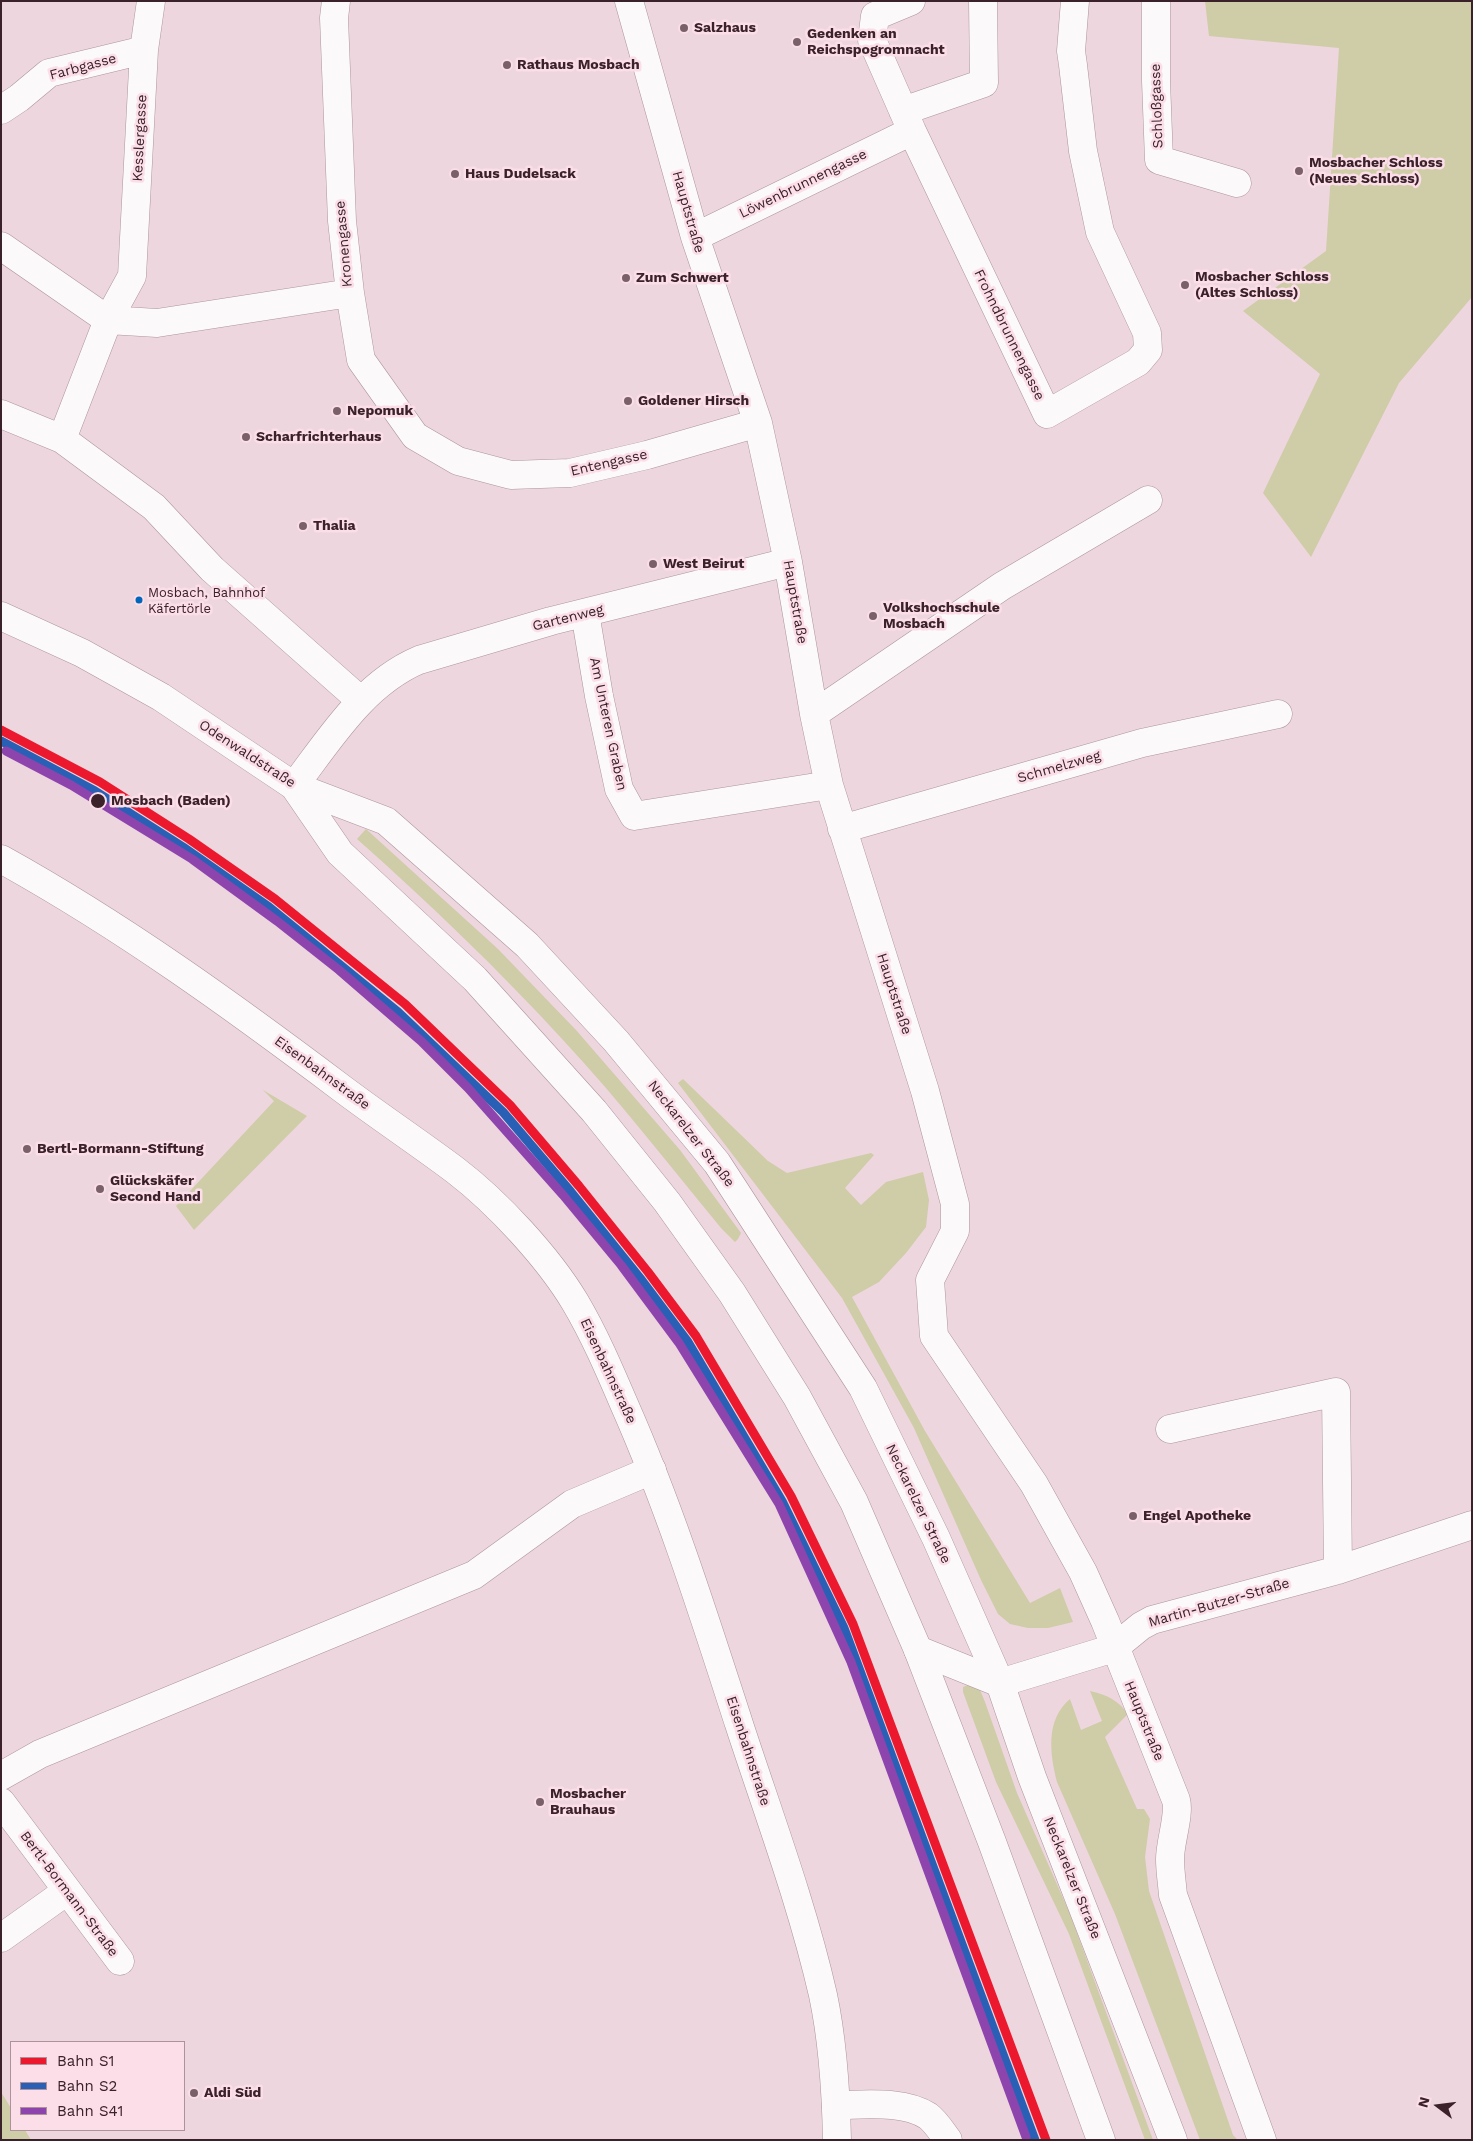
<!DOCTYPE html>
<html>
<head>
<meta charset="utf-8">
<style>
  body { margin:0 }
  #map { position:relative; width:1473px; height:2141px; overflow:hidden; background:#edd6de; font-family:"Work Sans",sans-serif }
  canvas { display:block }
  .frame { position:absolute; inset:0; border:2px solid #3b212a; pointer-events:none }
  .legend { position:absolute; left:10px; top:2041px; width:175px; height:90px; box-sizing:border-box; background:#fbdee7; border:1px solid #ae929b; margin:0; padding:6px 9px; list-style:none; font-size:15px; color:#3b212a }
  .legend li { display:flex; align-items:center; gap:10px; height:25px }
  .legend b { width:25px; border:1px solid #ae929b }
  .north { position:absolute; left:1413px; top:2081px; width:50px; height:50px; -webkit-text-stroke:4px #fbdee7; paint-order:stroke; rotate:285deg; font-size:14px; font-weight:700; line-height:20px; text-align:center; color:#3b212a }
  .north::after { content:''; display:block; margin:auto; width:18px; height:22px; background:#3b212a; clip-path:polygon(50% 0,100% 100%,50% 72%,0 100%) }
</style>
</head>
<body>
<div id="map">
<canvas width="1473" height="2141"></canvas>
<div class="frame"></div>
<ul class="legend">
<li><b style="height:6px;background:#ec192e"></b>Bahn S1</li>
<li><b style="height:6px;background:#2960b5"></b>Bahn S2</li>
<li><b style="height:6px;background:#8e44ad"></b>Bahn S41</li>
</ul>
<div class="north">N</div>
</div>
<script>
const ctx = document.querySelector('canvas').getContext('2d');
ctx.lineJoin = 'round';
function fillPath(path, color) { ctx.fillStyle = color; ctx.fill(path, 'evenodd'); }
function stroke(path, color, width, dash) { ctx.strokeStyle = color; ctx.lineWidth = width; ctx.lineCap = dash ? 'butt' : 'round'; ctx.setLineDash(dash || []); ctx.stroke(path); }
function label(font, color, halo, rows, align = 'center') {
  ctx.font = font + ' "Work Sans",sans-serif'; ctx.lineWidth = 5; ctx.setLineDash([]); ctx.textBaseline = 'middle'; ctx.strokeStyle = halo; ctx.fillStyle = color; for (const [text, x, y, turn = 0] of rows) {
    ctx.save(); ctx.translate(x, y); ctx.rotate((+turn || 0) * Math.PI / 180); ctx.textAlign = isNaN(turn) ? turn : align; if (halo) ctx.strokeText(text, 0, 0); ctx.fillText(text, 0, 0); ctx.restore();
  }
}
fillPath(new Path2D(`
  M 1205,1 L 1472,1 L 1472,297 L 1399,383 L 1311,557 L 1263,493 L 1320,374 L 1243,311 L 1326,251 L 1339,48 L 1209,36 Z
  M 366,829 L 498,949 L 576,1030 L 680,1150 L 741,1233 L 738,1239 L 735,1242 L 721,1228 C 669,1165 619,1100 563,1040 C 498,969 429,903 357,839 Z
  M 683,1079 L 768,1161 L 787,1173 L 871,1153 L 874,1155 L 845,1188 L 861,1205 L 886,1182 L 923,1172 L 929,1200 L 926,1227 L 906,1253 L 879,1282 L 852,1297 L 925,1431 L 1030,1603 L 1060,1588 L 1073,1622 L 1048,1628 L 1028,1628 L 1010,1624 L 998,1614 L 981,1580 L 914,1428 L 842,1298 L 678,1083 Z
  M 263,1090 L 307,1116 L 194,1230 L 176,1206 L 274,1101 Z
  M 968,1685 L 980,1690 L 985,1702 L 1017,1793 L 1070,1914 L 1153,2140 L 1145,2140 L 1069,1934 L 996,1782 L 963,1692 L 963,1687 Z
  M 1090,1691 C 1107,1695 1118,1700 1128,1714 L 1105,1737 L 1137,1809 L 1144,1809 L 1150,1819 L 1145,1857 L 1149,1891 L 1233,2135 L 1238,2140 L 1200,2140 L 1115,1914 L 1057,1782 C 1050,1754 1045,1720 1070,1699 L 1081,1730 L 1102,1721 Z
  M 1,2092 L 11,2108 L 11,2130 L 25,2130 L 31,2140 L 1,2140 Z`), '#cfcca8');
const minor = new Path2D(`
  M 336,1 L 334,18 L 342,221 L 350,293 L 361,360 L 415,436 L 458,461 L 511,475 L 570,473 L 647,455 L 758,423
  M 629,1 L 695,237 L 758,423 L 788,562 L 814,714 L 829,785 L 925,1091 L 955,1204 L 955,1231 L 930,1280 L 934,1336 L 1034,1484 L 1083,1572 L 1105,1621 L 1176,1800 C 1180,1814 1170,1842 1170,1859 C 1170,1871 1172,1883 1173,1895 L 1262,2140
  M 911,1 L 875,16 L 872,40 L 912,131 L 1047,414 L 1138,362 L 1148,350 L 1147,333 L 1100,232 L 1083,151 L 1073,65 L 1071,51 L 1075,1
  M 1156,1 L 1156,81 L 1159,160 L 1237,183
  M 1,110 L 19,98 L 49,73 L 144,50
  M 903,111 L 984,83 L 983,1
  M 695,237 L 912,131
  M 1,246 L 108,320 L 157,323 L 350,293
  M 1,414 L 62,439 L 154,507 L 212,569 L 360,700
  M 62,439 L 108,320 L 132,276 L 144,50 L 151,1
  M 585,613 L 599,696 L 619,789 L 634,816 L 829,785
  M 814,714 L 1002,586 L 1148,500
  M 294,786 C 330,739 363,684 419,660 L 551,621 L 788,562
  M 842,829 L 1142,743 L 1278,714
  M 1170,1429 L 1336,1392 L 1338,1570
  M 918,1650 L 1000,1683 L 1114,1648 L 1141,1626 L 1152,1620 L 1338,1570 L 1472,1525
  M 1,1776 L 40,1754 L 474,1575 L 572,1504 L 652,1470
  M 1,1802 L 120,1961
  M 1,1938 L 67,1891
  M 836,2105 C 864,2105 903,2100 928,2116 C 936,2122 942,2132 948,2140`);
const major = new Path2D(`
  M 1,616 L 82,653 L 161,697 L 294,786 L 386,821 L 527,945 L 616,1041 L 717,1163 L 863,1388 L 936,1538 L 1000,1683 L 1032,1777 L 1173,2140
  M 294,786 L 340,853 L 475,979 L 594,1111 L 667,1202 L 732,1293 L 797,1397 L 854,1502 L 918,1650 L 992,1842 L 1101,2140
  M 1,859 C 122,926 234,1007 344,1090 C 380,1117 419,1143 455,1170 C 497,1202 548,1257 575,1302 C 594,1334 609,1369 624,1404 C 670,1508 704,1616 739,1724 C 768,1813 802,1903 823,1995 C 833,2042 836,2092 837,2140`);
stroke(minor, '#ac959d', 29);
stroke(major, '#ac959d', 29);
stroke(minor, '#fcf9fa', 28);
stroke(major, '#fcf9fa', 28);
stroke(new Path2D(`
  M 1,730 L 100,782 L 189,839 L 275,899 L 405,1004 L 510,1105 L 579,1186 L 648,1272 L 696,1336 L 791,1496 L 853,1624 L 1046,2140`), '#ec192e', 9);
stroke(new Path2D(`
  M 1,741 L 95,791 L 183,847 L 269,907 L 398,1012 L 503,1112 L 571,1192 L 640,1278 L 688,1342 L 782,1501 L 844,1628 L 1035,2140`), '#2960b5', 9);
stroke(new Path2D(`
  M 6,751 L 71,785 L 192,859 L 277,921 L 339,970 L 421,1041 L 468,1088 L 563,1195 L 621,1265 L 679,1343 L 779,1504 L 851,1662 L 1026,2137`), '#8e44ad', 9);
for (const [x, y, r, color] of [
  [684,28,5,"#796069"],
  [797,42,5,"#796069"],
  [507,65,5,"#796069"],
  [1299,171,5,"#796069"],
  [455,174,5,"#796069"],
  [626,278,5,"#796069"],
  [1185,285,5,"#796069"],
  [628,401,5,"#796069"],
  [337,411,5,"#796069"],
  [246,437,5,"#796069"],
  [303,526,5,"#796069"],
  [653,564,5,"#796069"],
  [139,600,4.5,"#0065bd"],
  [873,616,5,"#796069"],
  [98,801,8,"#3b212a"],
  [27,1149,5,"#796069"],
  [100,1189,5,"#796069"],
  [1133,1516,5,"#796069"],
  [540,1802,5,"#796069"],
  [194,2093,5,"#796069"]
]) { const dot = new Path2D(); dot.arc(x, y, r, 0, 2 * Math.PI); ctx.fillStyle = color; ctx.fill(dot); stroke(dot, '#fbdee7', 2); }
label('13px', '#3b212a', '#fbdee7', [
  ["Mosbach, Bahnhof",148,593],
  ["Käfertörle",148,609]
], 'left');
label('bold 14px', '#3b212a', '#fbdee7', [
  ["Salzhaus",694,28],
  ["Gedenken an",807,34],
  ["Reichspogromnacht",807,50],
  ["Rathaus Mosbach",517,65],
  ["Mosbacher Schloss",1309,163],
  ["(Neues Schloss)",1309,179],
  ["Haus Dudelsack",465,174],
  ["Mosbacher Schloss",1195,277],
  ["(Altes Schloss)",1195,293],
  ["Zum Schwert",636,278],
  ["Goldener Hirsch",638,401],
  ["Nepomuk",347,411],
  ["Scharfrichterhaus",256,437],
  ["Thalia",313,526],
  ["West Beirut",663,564],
  ["Volkshochschule",883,608],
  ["Mosbach",883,624],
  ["Bertl-Bormann-Stiftung",37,1149],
  ["Glückskäfer",110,1181],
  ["Second Hand",110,1197],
  ["Engel Apotheke",1143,1516],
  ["Mosbacher",550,1794],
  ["Brauhaus",550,1810],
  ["Aldi Süd",204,2093]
], 'left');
label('14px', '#3b212a', '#fbdee7', [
  ["Farbgasse",83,67,-15],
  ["Schloßgasse",1157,106,-92],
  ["Kesslergasse",140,138,-87],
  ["Löwenbrunnengasse",803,184,-26],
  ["Hauptstraße",688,212,74],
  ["Kronengasse",344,244,-95],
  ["Frohndbrunnengasse",1009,335,64],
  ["Entengasse",609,463,-13],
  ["Hauptstraße",795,602,80],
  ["Gartenweg",568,618,-14],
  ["Am Unteren Graben",608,724,78],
  ["Odenwaldstraße",247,754,33],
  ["Schmelzweg",1059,767,-16],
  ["Hauptstraße",894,994,72],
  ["Eisenbahnstraße",322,1073,36],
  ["Neckarelzer Straße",691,1134,52],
  ["Eisenbahnstraße",608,1371,65],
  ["Neckarelzer Straße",918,1504,64],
  ["Martin-Butzer-Straße",1219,1603,-16],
  ["Hauptstraße",1144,1721,68],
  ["Eisenbahnstraße",748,1751,72],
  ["Neckarelzer Straße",1072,1878,68],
  ["Bertl-Bormann-Straße",69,1894,53]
]);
label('bold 14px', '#3b212a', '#fbdee7', [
  ["Mosbach (Baden)",111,801]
], 'left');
</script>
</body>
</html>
